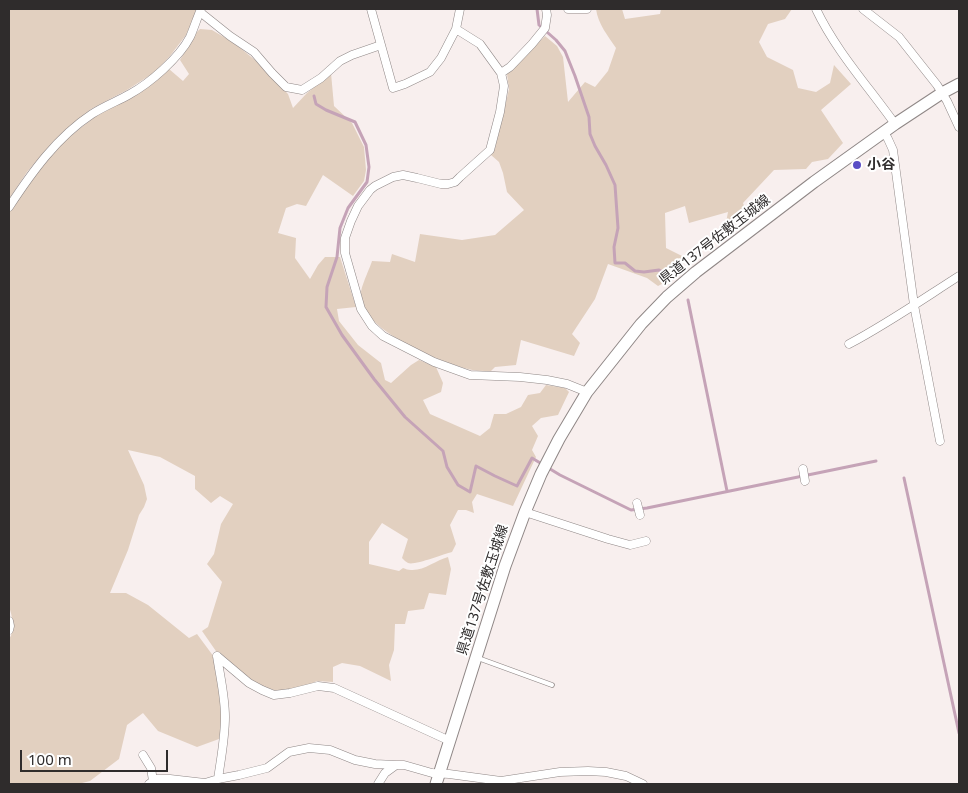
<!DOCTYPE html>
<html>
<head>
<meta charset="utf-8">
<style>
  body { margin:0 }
  #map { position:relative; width:968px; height:793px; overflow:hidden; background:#f8efee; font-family:"Noto Sans",sans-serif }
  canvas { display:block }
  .frame { position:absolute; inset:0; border:10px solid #2f2c2c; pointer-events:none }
  .scale { position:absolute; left:20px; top:750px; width:148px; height:22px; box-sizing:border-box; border:2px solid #2f2c2c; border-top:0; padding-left:6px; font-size:15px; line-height:18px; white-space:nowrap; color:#2f2c2c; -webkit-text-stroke:4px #fff; paint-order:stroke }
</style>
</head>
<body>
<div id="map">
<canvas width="968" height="793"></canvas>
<div class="frame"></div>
<div class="scale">100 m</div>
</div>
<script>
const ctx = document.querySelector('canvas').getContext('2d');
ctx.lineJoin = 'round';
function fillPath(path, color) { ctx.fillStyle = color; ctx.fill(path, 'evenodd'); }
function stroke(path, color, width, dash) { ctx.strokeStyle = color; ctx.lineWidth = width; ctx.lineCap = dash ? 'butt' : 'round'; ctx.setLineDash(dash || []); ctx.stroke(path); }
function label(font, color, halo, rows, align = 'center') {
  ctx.font = font + ' "Noto Sans","Noto Sans JP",sans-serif'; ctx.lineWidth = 4; ctx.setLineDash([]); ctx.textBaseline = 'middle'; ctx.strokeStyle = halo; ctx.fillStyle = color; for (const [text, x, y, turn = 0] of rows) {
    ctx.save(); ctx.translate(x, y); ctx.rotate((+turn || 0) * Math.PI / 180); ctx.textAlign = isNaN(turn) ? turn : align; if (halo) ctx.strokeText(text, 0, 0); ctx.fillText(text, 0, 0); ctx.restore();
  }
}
fillPath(new Path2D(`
  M 9,9 L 198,9 L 186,35 L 170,56 L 155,72 L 127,90 L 91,109 L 53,142 L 27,172 L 9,199 Z
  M 596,9 L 622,9 L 625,19 L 660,14 L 661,9 L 792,9 L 785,19 L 768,24 L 759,42 L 767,57 L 793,70 L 798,88 L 816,92 L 830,83 L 834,65 L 851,84 L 821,110 L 843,143 L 828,159 L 812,162 L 806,169 L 774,170 L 743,203 L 747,214 L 724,233 L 728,212 L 689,223 L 685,206 L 665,213 L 666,248 L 684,257 L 677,276 L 658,286 L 647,278 L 608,264 L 595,299 L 572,334 L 580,343 L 574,356 L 521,340 L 516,365 L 495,367 L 491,371 C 483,371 475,371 468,369 C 440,362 357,329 361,293 C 361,286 370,268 372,261 L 390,262 L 392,254 L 415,262 L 420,234 L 462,240 L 495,235 L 524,210 L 507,192 L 503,173 L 499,162 L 491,155 L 495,148 L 509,89 L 507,74 L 545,36 L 557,46 L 563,57 L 568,102 L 585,82 L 595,87 L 608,71 L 616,48 C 608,36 598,24 596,9 Z
  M 200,29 L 212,30 L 234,43 L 255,60 L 288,94 L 293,108 L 307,93 L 331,73 L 334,106 L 352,123 L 364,147 L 366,170 L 364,181 L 353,196 L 323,175 L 306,206 L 297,204 L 286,208 L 278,233 L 296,238 L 295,258 L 310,279 L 318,265 L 325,257 L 340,257 L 356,307 L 337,309 L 339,321 L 358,345 L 381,363 L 385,380 L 391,383 L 411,365 L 419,360 L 436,367 L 443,383 L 441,392 L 423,400 L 430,414 L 480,436 L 490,428 L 494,414 L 506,414 L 521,407 L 528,395 L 540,393 L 546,385 L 565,388 L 569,392 L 558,415 L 541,418 L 532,426 L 538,436 L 532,450 L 536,457 L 513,506 L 477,494 L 472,502 L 474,513 L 466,510 L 458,510 L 450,525 L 456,544 L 452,552 C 443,554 414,566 408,563 C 406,562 404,560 402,558 L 408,539 L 382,523 L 369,542 L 369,564 L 399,571 L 403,568 C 406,569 408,570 411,570 C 424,571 436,560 448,557 L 451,569 L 446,595 L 429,593 L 424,609 L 408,611 L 405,624 L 395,624 L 394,650 L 389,665 L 391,681 L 360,666 L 342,663 L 333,667 L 333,682 L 317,681 L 302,688 L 277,691 L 260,686 L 248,680 L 218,654 L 202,631 L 208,627 L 222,582 L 207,564 L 214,554 L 221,524 L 233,504 L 220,496 L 211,503 L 195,489 L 195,476 L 160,457 L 128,450 L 144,485 L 147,499 L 144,507 L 139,515 L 128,550 L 110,593 L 126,593 L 148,605 L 189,638 L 197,634 L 214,657 L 221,697 L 222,722 L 219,739 L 197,747 L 158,731 L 143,713 L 127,725 L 119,759 L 90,781 L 78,784 L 9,784 L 9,638 L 11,636 C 13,626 13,617 9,607 L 9,212 L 29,180 L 45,161 L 69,137 L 96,116 L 132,97 L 169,69 L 183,81 L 189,74 L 180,60 C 187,49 191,36 200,29 Z`), '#e2d0c0');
stroke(new Path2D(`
  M 537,9 L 539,25 L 556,40 L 565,51 L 575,76 L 589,117 L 590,134 L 595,146 L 606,165 L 615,185 L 618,228 L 614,247 L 615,263 L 625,263 L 635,271 L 644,272 L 659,270 L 665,274 L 668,279
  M 314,96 L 316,104 L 326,110 L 355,122 L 366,145 L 369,167 L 367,182 L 348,208 L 340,228 L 337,257 L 327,287 L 326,307 L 342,335 L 374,379 L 405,417 L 443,451 L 447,467 L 458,485 L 470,492 L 476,466 L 495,476 L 517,486 L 532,458 L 560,475 L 631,510 L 647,508 L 876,461
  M 688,300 L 727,491
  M 904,478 L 959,733`), '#c5a3b7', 3);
const service = new Path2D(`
  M 478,658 L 552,685`);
const minor = new Path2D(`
  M 371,9 L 393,88 L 405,84 L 430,72 L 441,58 L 456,29 L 460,9
  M 568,9 L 587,9
  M 816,9 C 836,51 868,86 895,124
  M 863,9 L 899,37 L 937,85 L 947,101 L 959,127
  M 200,12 L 230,36 L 254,52 L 272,73 L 286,87 L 302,90 L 321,78 L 340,61 L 352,55 L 381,45
  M 456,29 L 480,44 L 501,73 L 504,86 L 500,112 L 490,150 L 460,177 L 455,182 L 448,184 L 441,184 L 417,178 L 403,175 L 393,177 L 375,186 L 370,190 L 358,206 L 351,221 L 345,238 L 345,253 L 361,309 L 372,326 L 383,336 L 434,362 L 470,375 L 520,377 L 547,380 L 567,384 L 587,392
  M 501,73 L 510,67 L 532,44 L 545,28 L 547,15 L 546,9
  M 884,132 L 888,139 L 893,150 L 914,305 L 940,441
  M 9,207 C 32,172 57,137 92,114 C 104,106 118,101 130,94 C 150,83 179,58 190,37 C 194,28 197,18 201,9
  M 849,344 C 887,324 923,299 959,276
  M 803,469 L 805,481
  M 637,503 L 640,515
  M 525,512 L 608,539 L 630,545 L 646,541
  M 9,621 L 10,626 L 9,630
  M 217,656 L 249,683 L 262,690 L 274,695 L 290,693 L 318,686 L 334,688 L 450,741
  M 217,656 C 220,676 225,696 225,717 C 225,738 221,758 218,779
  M 143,755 L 151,768 L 153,781
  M 149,784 L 156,779 L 170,779 L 205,783 L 218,779 L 239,775 L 267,768 L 289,752 L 309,748 L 330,750 L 355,760 L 375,764 L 396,765
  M 378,784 L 385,773 L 396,765 L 404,765 L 432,773 L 449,774 L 501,781 L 560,772 L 588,771 L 606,772 L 626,776 L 643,784`);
const secondary = new Path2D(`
  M 436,784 L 505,566 L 525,512 L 541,474 L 559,439 L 587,392 L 641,324 L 667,297 L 696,272 L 814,182 L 895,124 L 942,93 L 959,84`);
stroke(service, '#8f8786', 5.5);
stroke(minor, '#8f8786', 9);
stroke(secondary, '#8f8786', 13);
stroke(service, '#fff', 4);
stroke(minor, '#fff', 8);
stroke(secondary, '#fff', 11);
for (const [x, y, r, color] of [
  [857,165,5,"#594dc5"]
]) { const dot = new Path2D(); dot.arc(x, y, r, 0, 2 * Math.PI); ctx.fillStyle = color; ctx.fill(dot); stroke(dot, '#fff', 2); }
label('bold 14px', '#2f2c2c', '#fff', [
  ["小谷",867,165]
], 'left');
label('14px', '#2f2c2c', '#fff', [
  ["県道137号佐敷玉城線",715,240,-38],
  ["県道137号佐敷玉城線",483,590,-72]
]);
</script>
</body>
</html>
